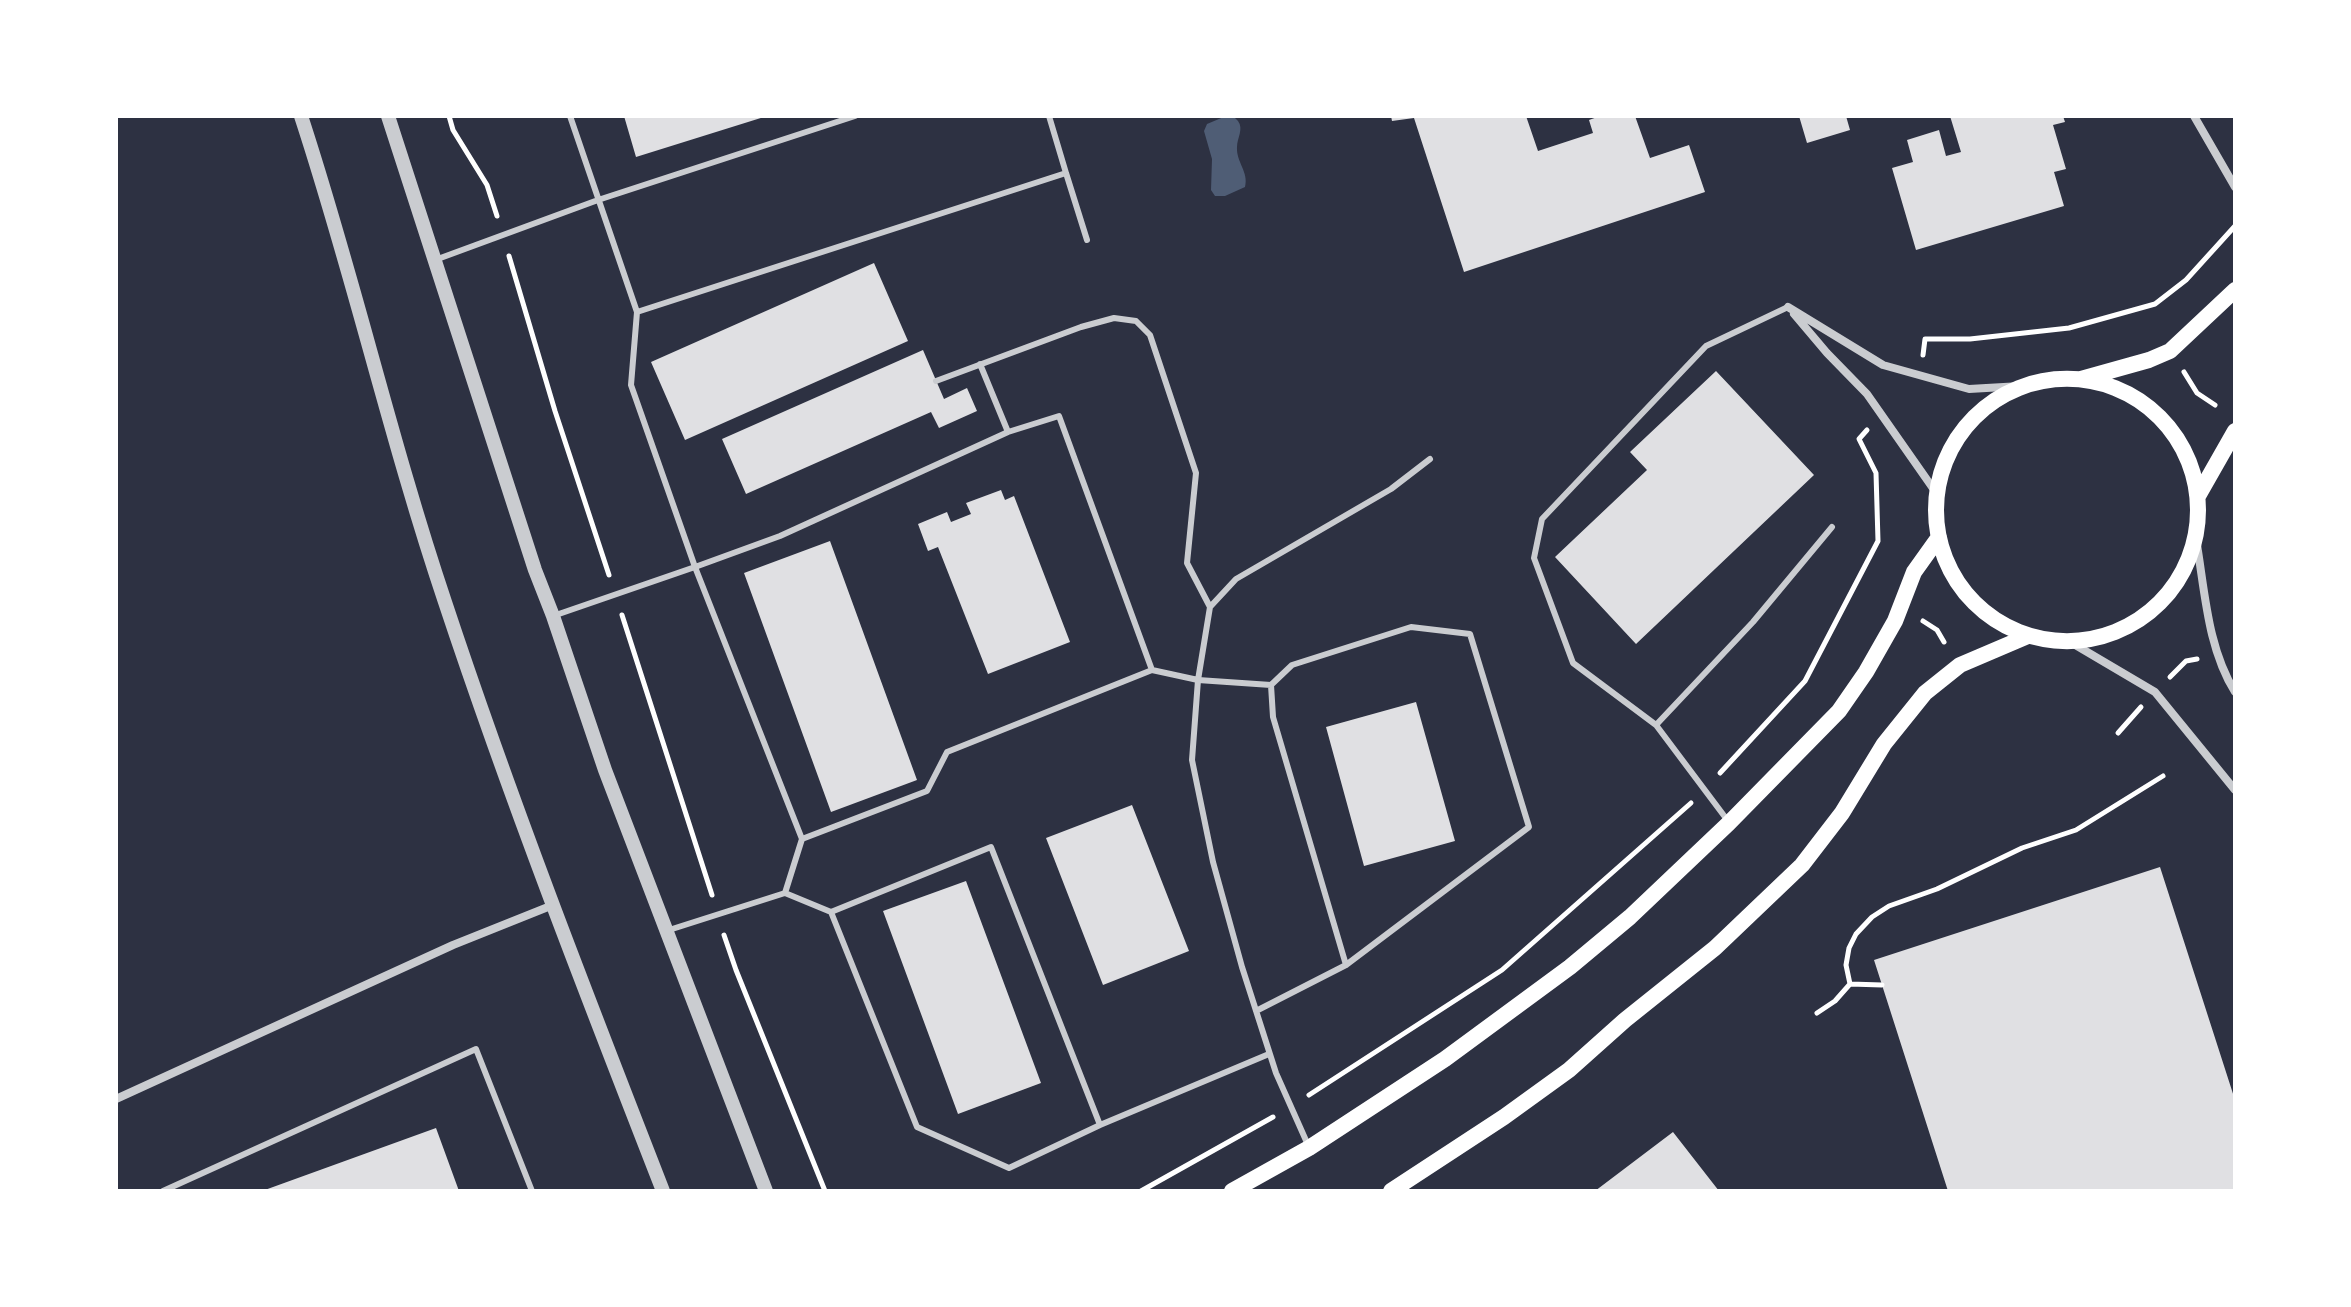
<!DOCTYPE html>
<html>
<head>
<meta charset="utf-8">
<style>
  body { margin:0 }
  #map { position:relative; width:2351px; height:1307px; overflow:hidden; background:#2d3142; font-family:"Nunito Sans",sans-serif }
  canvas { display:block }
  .frame { position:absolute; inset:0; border:118px solid #fff; pointer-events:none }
</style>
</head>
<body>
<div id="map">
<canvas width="2351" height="1307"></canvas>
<div class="frame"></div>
</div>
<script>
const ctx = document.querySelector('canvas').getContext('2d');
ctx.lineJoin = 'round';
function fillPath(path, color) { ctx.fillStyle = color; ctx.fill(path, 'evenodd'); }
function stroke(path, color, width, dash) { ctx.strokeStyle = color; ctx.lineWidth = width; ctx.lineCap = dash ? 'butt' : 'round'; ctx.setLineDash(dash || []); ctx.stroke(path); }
fillPath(new Path2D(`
  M 1226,116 C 1232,117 1234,116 1238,121 C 1244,129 1237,138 1237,147 C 1236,162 1249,172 1245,187 L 1225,196 L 1215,196 L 1211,190 L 1212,159 L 1204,131 L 1207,124 Z`), '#4f5d75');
fillPath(new Path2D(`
  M 624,116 L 764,116 L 764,117 L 636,157 Z
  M 1391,116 L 1526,116 L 1538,151 L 1593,133 L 1589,120 L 1600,116 L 1635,116 L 1650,158 L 1689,145 L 1705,192 L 1464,272 L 1414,118 L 1392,121 Z
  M 1799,116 L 1846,116 L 1850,130 L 1807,143 Z
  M 1950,116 L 2063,116 L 2065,122 L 2053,125 L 2066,169 L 2054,172 L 2064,206 L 1916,250 L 1892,168 L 1913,162 L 1907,140 L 1939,130 L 1946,156 L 1961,152 Z
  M 874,263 L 908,341 L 685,440 L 651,362 Z
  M 923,350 L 944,399 L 967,388 L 977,411 L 939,428 L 931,412 L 746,494 L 722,439 Z
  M 1716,371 L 1814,475 L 1636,644 L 1555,557 L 1647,470 L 1630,452 Z
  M 1001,490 L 1005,500 L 1014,496 L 1070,642 L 988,674 L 938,547 L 928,551 L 918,524 L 947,512 L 951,522 L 971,514 L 966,503 Z
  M 830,541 L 917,780 L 831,812 L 744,573 Z
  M 1416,702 L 1455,841 L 1364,866 L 1326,727 Z
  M 1132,805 L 1189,951 L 1103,985 L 1046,838 Z
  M 2160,867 L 2235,1100 L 2235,1191 L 1948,1191 L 1874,960 Z
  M 966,881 L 1041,1083 L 958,1114 L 883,911 Z
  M 436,1128 L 459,1191 L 262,1191 Z
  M 1673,1132 L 1719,1191 L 1595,1191 Z`), '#e0e0e3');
stroke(new Path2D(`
  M 449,116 L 453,130 L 487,185 L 497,216
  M 509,256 L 555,411 L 609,575
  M 1923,355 L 1925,339 L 1970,339 L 2069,328 L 2155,304 L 2186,280 L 2235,226
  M 2184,372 L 2197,393 L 2215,405
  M 622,615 L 712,895
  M 1923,621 L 1937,630 L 1944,642
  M 2170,677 L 2186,661 L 2197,659
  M 2118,733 L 2141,707
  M 1720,773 L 1805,681 L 1878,541 L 1876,473 L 1859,439 L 1867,430
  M 724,935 L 736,970 L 825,1191
  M 1850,984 L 1846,965 L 1849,948 L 1856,934 L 1872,917 L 1889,906 L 1937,889 L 2022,848 L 2076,830 L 2163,776
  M 1817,1013 L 1835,1001 L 1850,984 L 1882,985
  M 1309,1095 L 1502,970 L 1691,803
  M 1141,1191 L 1273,1117`), '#fff', 5);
stroke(new Path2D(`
  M 1049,116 L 1066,173
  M 435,260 L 598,200 L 855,116
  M 637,312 L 1066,173 L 1087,240
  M 980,364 L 1008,432
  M 936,381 L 1081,327 L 1114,318 L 1136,321 L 1150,335 L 1196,473 L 1187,563 L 1210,607
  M 553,616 L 695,567 L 631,385 L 637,312 L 570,116
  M 1656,725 L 1753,622 L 1832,527
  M 1728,821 L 1656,725 L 1573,663 L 1534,558 L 1542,519 L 1706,346 L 1788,307
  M 802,839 L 927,791 L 947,752 L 1152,670 L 1198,680 L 1271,685
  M 785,893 L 802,839 L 695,567 L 780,536 L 1008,432 L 1059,416 L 1152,670
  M 669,930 L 785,893 L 831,912 L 917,1127 L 1009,1168 L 1100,1125 L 991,847 L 831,912
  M 1256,1011 L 1346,965 L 1529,827 L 1470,634 L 1411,627 L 1292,665 L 1271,685 L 1273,717 L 1346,965
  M 1100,1125 L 1269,1054
  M 1308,1145 L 1276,1073 L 1242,967 L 1213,862 L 1192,760 L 1198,680 L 1210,607 L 1236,579 L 1391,489 L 1430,459
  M 163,1191 L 476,1049 L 532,1191`), '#caccd0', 6);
stroke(new Path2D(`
  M 2194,116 L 2235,187
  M 1788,307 L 1883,365 L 1969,389 L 2021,386
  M 1794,314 L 1827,353 L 1867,394 L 1937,494
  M 2196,539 C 2205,590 2207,647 2235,692
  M 2072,643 L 2155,692 L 2235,790
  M 116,1099 L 453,945 L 553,905`), '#caccd0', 8);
stroke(new Path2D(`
  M 301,116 C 354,277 391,442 445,602 C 511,801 587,996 663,1191
  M 388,116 L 535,570 L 553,616 L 605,770 L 766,1191`), '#caccd0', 14);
stroke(new Path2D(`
  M 2081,379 L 2149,360 L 2170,351 L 2235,290
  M1936 510a131 131 0 1 1 262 0a131 131 0 1 1-262 0Z
  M 2198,496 L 2235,431
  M 1232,1191 L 1309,1148 L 1445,1059 L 1570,967 L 1630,917 L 1729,823 L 1839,711 L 1866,672 L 1895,621 L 1914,572 L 1939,537
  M 1391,1191 L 1504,1117 L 1569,1070 L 1625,1020 L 1715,948 L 1802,865 L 1842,813 L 1884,744 L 1925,693 L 1960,665 L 2028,636`), '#fff', 16);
</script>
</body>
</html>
